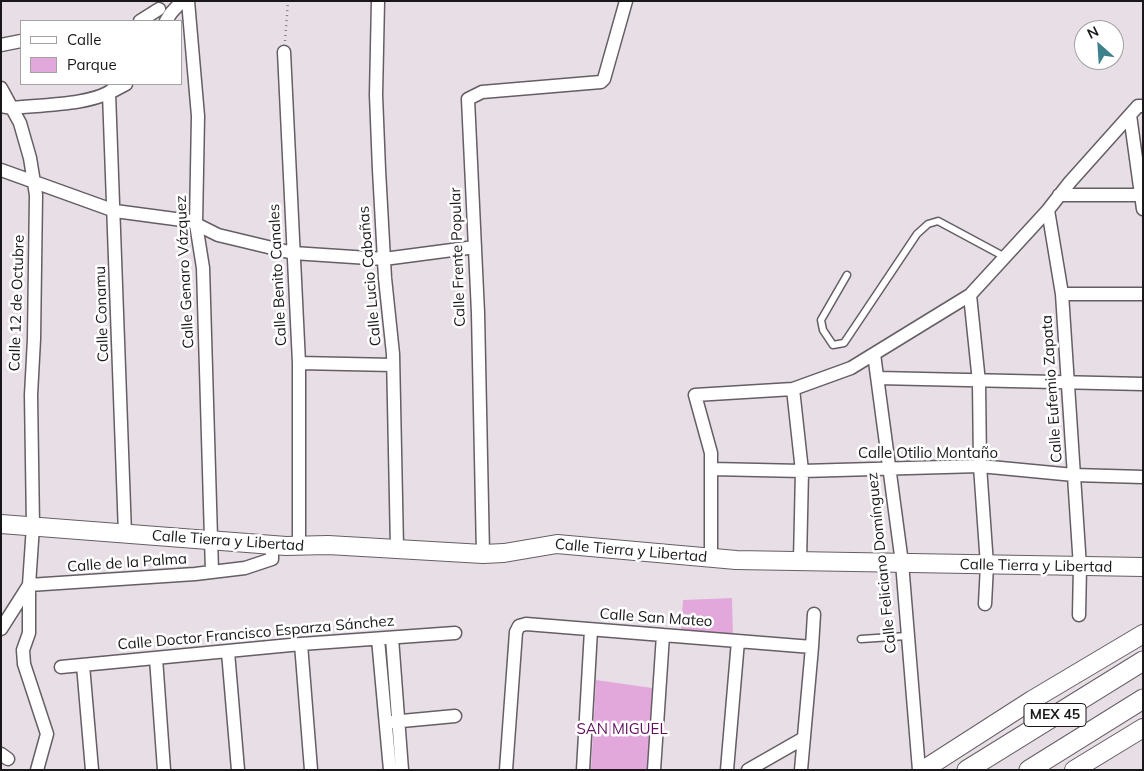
<!DOCTYPE html>
<html>
<head>
<meta charset="utf-8">
<style>
  body { margin:0 }
  #map { position:relative; width:1144px; height:771px; overflow:hidden; background:#e8dfe6; font-family:Mulish,sans-serif }
  canvas { display:block }
  .frame { position:absolute; inset:0; border:2px solid #1a171a; pointer-events:none }
  .legend { position:absolute; left:20px; top:20px; width:162px; height:65px; box-sizing:border-box; background:#fff; border:1px solid #a3a2a3; margin:0; padding:6px 9px; list-style:none; font-size:15px; color:#1a171a }
  .legend li { display:flex; align-items:center; gap:10px; height:25px }
  .legend b { width:25px; border:1px solid #a3a2a3 }
  .north { position:absolute; left:1074px; top:20px; width:50px; height:50px; box-sizing:border-box; background:#fff; border:1px solid #a3a2a3; border-radius:50%; rotate:334deg; font-size:14px; font-weight:700; line-height:20px; text-align:center; color:#1a171a }
  .north::after { content:''; display:block; margin:auto; width:18px; height:22px; background:#3c828d; clip-path:polygon(50% 0,100% 100%,50% 72%,0 100%) }
</style>
</head>
<body>
<div id="map">
<canvas width="1144" height="771"></canvas>
<div class="frame"></div>
<ul class="legend">
<li><b style="height:6px;background:#fff"></b>Calle</li>
<li><b style="height:14px;background:#e2a8dc"></b>Parque</li>
</ul>
<div class="north">N</div>
</div>
<script>
const ctx = document.querySelector('canvas').getContext('2d');
ctx.lineJoin = 'round';
function fillPath(path, color) { ctx.fillStyle = color; ctx.fill(path, 'evenodd'); }
function stroke(path, color, width, dash) { ctx.strokeStyle = color; ctx.lineWidth = width; ctx.lineCap = dash ? 'butt' : 'round'; ctx.setLineDash(dash || []); ctx.stroke(path); }
function label(font, color, halo, rows, align = 'center') {
  ctx.font = font + ' Mulish,sans-serif'; ctx.lineWidth = 5; ctx.setLineDash([]); ctx.textBaseline = 'middle'; ctx.strokeStyle = halo; ctx.fillStyle = color; for (const [text, x, y, turn = 0] of rows) {
    ctx.save(); ctx.translate(x, y); ctx.rotate((+turn || 0) * Math.PI / 180); ctx.textAlign = isNaN(turn) ? turn : align; if (halo) ctx.strokeText(text, 0, 0); ctx.fillText(text, 0, 0); ctx.restore();
  }
}
fillPath(new Path2D(`
  M 732,598 L 733,637 L 681,631 L 683,600 Z
  M 596,680 L 652,688 L 648,770 L 591,770 Z`), '#e2a8dc');
const lane = new Path2D(`
  M 847,275 L 821,320 L 823,330 L 833,345 L 844,343 L 917,234 L 928,224 L 938,221 L 1005,257
  M 861,639 L 907,636`);
const street = new Path2D(`
  M 188,1 L 198,116 L 196,224 L 203,268 L 212,572
  M 378,1 L 376,95 L 379,170 L 385,278 L 393,354 L 397,548
  M 140,21 L 159,9
  M 166,21 L 171,13 L 182,1
  M 1,45 L 21,41
  M 284,52 L 299,363 L 299,547
  M 1,88 L 20,123 L 30,158 L 36,195 L 34,339 L 31,395 L 33,526 L 29,585 L 29,633 L 23,650 L 24,664 L 47,734 L 37,770
  M 1,106 L 12,108 C 37,105 98,105 114,88
  M 1130,115 L 1143,209
  M 1,170 L 115,211 L 190,221 L 218,235 L 293,253 L 384,259 L 475,247
  M 1059,195 L 1143,195
  M 1048,210 L 1062,294 L 1080,567 L 1079,615
  M 1062,294 L 1143,294
  M 970,295 L 979,382 L 980,466 L 987,565 L 985,604
  M 874,354 L 902,563 L 919,770
  M 299,363 L 393,365
  M 878,378 L 1143,384
  M 793,389 L 802,471 L 800,561
  M 712,469 L 802,471 L 980,466 L 1074,475 L 1143,477
  M 125,534 L 109,93 L 126,84
  M 483,554 L 478,313 L 468,99 L 482,92 L 601,82 L 604,79 L 626,1
  M 711,558 L 711,453 L 695,395 L 793,389 L 851,368 L 970,295 L 1048,210 L 1070,182 L 1138,106 L 1143,106
  M 1,629 L 29,585 L 195,574 L 245,568 L 272,559 L 272,545
  M 392,638 L 402,770
  M 378,639 L 390,770
  M 301,644 L 311,770
  M 812,647 L 814,614
  M 228,652 L 238,770
  M 156,658 L 164,770
  M 83,665 L 92,770
  M 61,667 L 301,644 L 455,633
  M 391,722 L 455,716
  M 1,754 L 8,759
  M 506,770 L 516,632 L 519,626 L 526,624 L 812,647 L 801,770
  M 583,770 L 591,630
  M 654,770 L 663,635
  M 727,770 L 738,641
  M 748,770 L 804,738`);
const secondary = new Path2D(`
  M 1,524 L 286,546 L 328,545 L 483,554 L 504,553 L 557,544 L 736,560 L 1143,567
  M 923,770 L 1032,700 L 1143,634
  M 1074,770 L 1143,728`);
const primary = new Path2D(`
  M 967,770 L 1143,661
  M 1029,770 L 1143,699`);
stroke(lane, '#655e64', 9);
stroke(street, '#655e64', 15);
stroke(secondary, '#655e64', 20);
stroke(primary, '#655e64', 21);
stroke(new Path2D(`
  M 285,41 L 288,1`), '#857f84', 2.5, [1, 4]);
stroke(lane, '#fff', 6);
stroke(street, '#fff', 12);
stroke(secondary, '#fff', 18);
stroke(primary, '#fff', 19);
for (const [x, y, w] of [
  [1055,715,62]
]) { const box = new Path2D(); box.roundRect(x - w / 2, y - 11.5, w, 23, 4); ctx.fillStyle = '#fff'; ctx.fill(box); stroke(box, '#1a171a', 1); }
label('bold 14px', '#1a171a', null, [
  ["MEX 45",1055,715]
]);
label('15px', '#1a171a', '#fff', [
  ["Calle Frente Popular",458,257,-92],
  ["Calle Genaro Vázquez",185,272,-93],
  ["Calle Benito Canales",278,275,-93],
  ["Calle Lucio Cabañas",370,276,-95],
  ["Calle 12 de Octubre",17,303,-88],
  ["Calle Conamu",102,314,-92],
  ["Calle Eufemio Zapata",1052,389,-94],
  ["Calle Otilio Montaño",928,453],
  ["Calle Tierra y Libertad",228,541,4],
  ["Calle Tierra y Libertad",631,551,5],
  ["Calle de la Palma",127,563,-4],
  ["Calle Feliciano Domínguez",882,563,-96],
  ["Calle Tierra y Libertad",1036,566,1],
  ["Calle San Mateo",656,618,4],
  ["Calle Doctor Francisco Esparza Sánchez",256,633,-5]
]);
label('15px', '#61115f', '#fff', [
  ["SAN MIGUEL",622,729]
]);
</script>
</body>
</html>
